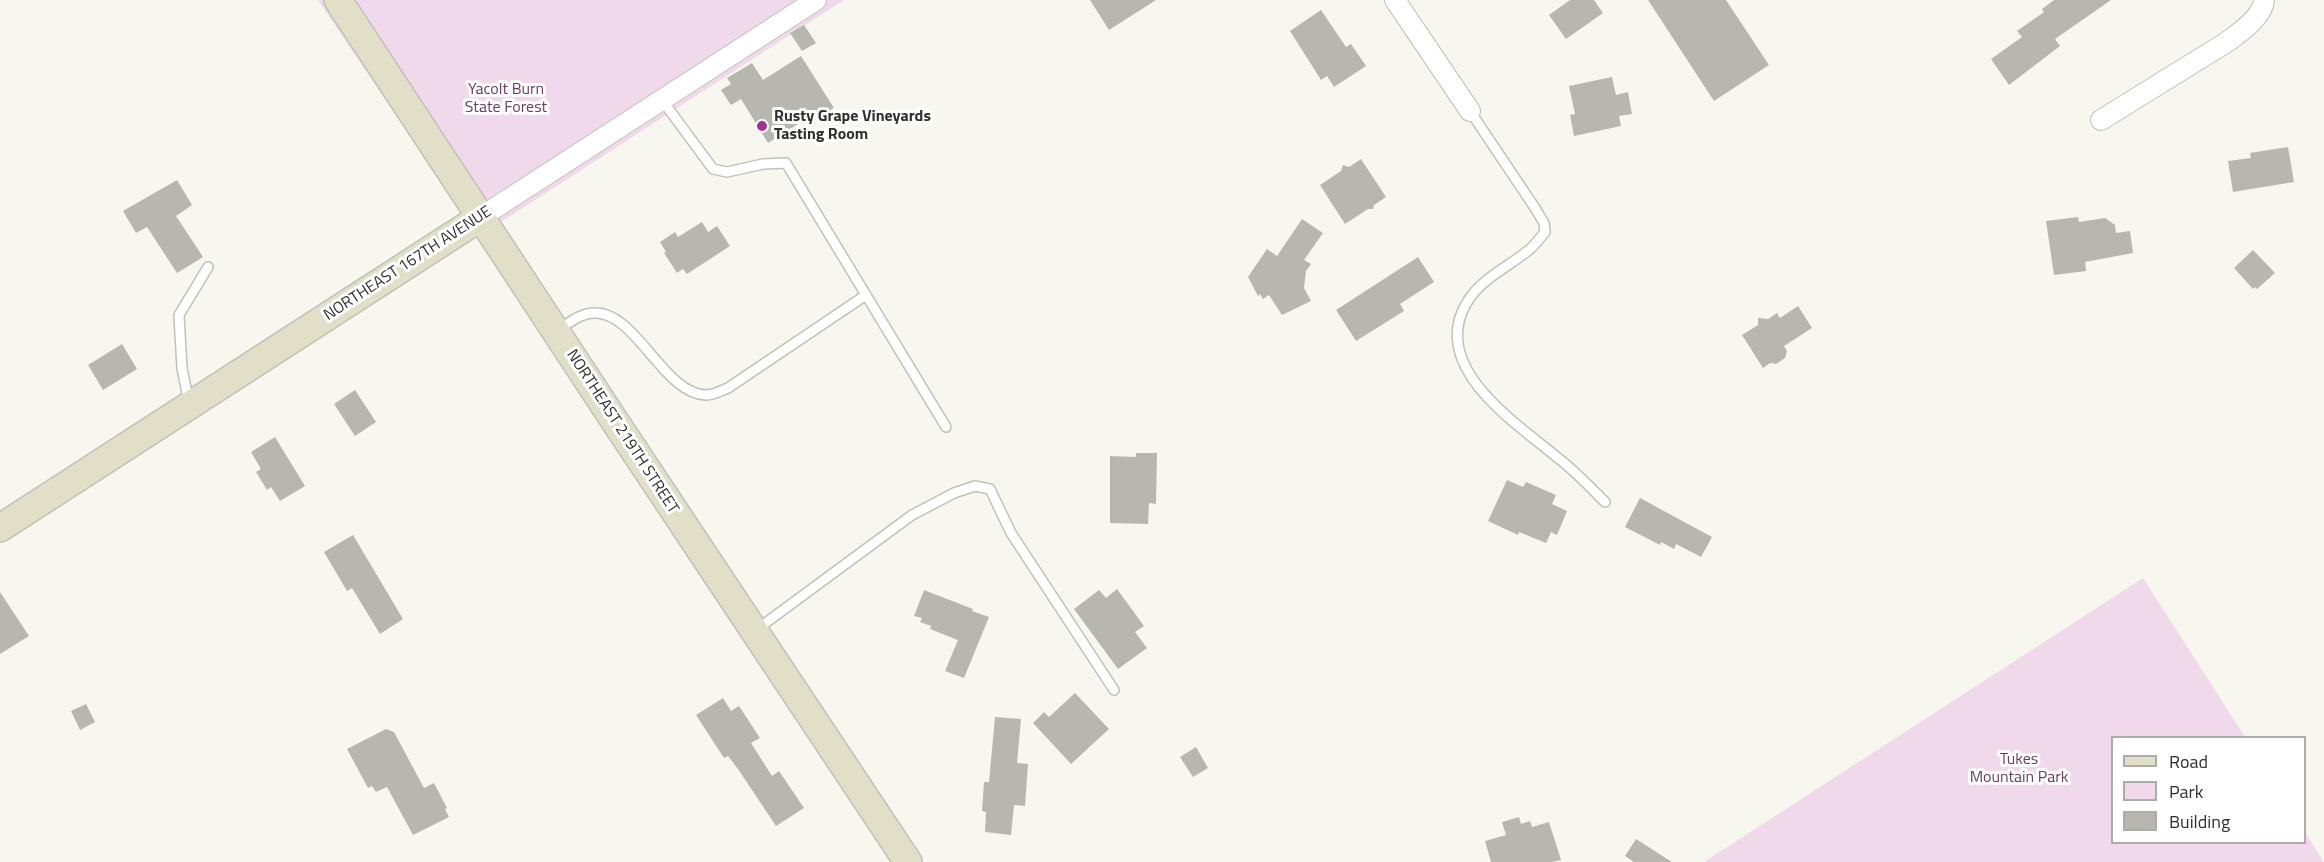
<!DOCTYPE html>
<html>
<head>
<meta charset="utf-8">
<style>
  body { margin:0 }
  #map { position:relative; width:2324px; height:862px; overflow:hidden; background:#f8f7ef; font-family:"Titillium Web",sans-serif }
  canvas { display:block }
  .legend { position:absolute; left:2111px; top:736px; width:195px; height:108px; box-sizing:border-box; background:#fff; border:2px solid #acacab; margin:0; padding:8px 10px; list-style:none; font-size:18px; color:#30302d }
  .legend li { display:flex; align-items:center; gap:12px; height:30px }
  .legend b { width:30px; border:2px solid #acacab }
</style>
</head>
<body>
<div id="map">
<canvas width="2324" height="862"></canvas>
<ul class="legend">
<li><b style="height:8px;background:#e1dfc7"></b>Road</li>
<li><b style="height:16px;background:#efd9eb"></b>Park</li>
<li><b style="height:16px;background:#b8b7af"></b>Building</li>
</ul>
</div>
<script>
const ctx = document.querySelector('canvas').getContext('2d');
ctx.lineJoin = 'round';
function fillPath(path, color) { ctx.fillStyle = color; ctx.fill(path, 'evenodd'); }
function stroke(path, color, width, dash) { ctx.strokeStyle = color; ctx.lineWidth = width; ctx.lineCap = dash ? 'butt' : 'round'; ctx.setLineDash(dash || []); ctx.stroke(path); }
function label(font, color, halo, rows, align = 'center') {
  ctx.font = font + ' "Titillium Web",sans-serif'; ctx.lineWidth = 6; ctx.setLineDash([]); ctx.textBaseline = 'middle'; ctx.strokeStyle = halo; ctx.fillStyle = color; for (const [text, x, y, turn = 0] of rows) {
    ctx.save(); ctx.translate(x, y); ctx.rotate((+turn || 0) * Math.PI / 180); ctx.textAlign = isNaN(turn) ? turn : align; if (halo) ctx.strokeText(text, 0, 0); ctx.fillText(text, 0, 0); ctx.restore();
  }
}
fillPath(new Path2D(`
  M 318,0 L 844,0 L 478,237 Z
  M 2143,578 L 2245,737 L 2112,738 L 2112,842 L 2304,842 L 2305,832 L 2324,862 L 1704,862 Z`), '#efd9eb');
fillPath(new Path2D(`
  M 1090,0 L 1156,0 L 1109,30 Z
  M 1570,0 L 1594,0 L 1603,13 L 1566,39 L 1549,15 Z
  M 1648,0 L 1726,0 L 1769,65 L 1714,101 Z
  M 2054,0 L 2111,0 L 2055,39 L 2060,46 L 2009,85 L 1991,59 L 2022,37 L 2017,31 L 2044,12 L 2042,9 Z
  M 1321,10 L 1346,47 L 1351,44 L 1366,66 L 1334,87 L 1327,76 L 1321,80 L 1290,31 Z
  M 804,25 L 816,43 L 802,51 L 790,33 Z
  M 801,56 L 834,108 L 812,122 L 809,117 L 768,143 L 741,99 L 731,105 L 721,90 L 731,84 L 727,78 L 752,63 L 763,80 Z
  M 1612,77 L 1616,95 L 1628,92 L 1632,114 L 1619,116 L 1621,126 L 1574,136 L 1570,115 L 1575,114 L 1569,86 Z
  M 2288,147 L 2294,182 L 2233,192 L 2228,161 L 2251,158 L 2250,153 Z
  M 1361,159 L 1386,197 L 1374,205 L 1373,209 L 1368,209 L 1345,224 L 1320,185 L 1341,171 L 1343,165 L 1349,167 Z
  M 177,180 L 192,205 L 176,216 L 203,257 L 177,273 L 147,227 L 136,233 L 123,211 Z
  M 2078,217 L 2079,222 L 2105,218 L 2115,225 L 2116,233 L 2130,231 L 2133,253 L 2085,262 L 2086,271 L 2054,275 L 2046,221 Z
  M 1302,219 L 1323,233 L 1304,260 L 1311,264 L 1306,271 L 1304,288 L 1311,301 L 1282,315 L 1269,295 L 1263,299 L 1260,294 L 1258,296 L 1248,277 L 1267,249 L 1277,256 Z
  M 702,222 L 708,232 L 717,226 L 730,246 L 687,274 L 683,269 L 677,273 L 664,253 L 666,252 L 660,242 L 675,232 L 678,237 Z
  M 2253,250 L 2275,273 L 2257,289 L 2255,287 L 2253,289 L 2234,268 Z
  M 1418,257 L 1434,282 L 1400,304 L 1404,311 L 1356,341 L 1336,310 Z
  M 1798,306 L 1812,328 L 1784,346 L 1787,351 L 1785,358 L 1776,364 L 1770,363 L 1763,368 L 1742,335 L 1758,325 L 1758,318 L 1768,319 L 1777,313 L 1780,318 Z
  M 122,344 L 137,369 L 103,390 L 88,365 Z
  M 355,390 L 376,422 L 355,436 L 334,404 Z
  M 275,437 L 305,486 L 280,501 L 271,487 L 267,490 L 256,472 L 261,469 L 251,452 Z
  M 1136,453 L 1157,453 L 1156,504 L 1149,503 L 1148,524 L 1110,523 L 1110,456 L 1136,457 Z
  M 1507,480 L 1523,487 L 1526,482 L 1556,495 L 1552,504 L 1567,511 L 1557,535 L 1551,532 L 1546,543 L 1519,532 L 1518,535 L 1488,521 Z
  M 1640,498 L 1712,537 L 1701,557 L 1676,544 L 1674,549 L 1661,542 L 1660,545 L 1625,527 Z
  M 353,535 L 403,619 L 380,634 L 352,588 L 347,591 L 324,552 Z
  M 1117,589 L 1144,626 L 1135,632 L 1147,648 L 1118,669 L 1074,609 L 1099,590 L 1106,598 Z
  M 924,590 L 973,609 L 972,611 L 989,617 L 964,678 L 945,671 L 958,640 L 930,629 L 931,626 L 920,622 L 922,618 L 914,616 Z
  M 0,592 L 29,636 L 0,654 Z
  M 1075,693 L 1109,729 L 1071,764 L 1033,723 L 1044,712 L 1049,717 Z
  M 723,698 L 731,711 L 739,706 L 760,738 L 751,743 L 772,776 L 779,771 L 804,808 L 776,826 L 738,769 L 728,756 L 724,758 L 696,715 Z
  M 86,704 L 95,722 L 80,730 L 71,711 Z
  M 995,717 L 1021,719 L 1017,763 L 1028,764 L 1025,806 L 1014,805 L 1011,835 L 985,832 L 986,812 L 982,811 L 984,782 L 989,782 Z
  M 386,729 L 394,732 L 424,788 L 434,783 L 447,808 L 445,809 L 449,817 L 413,835 L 387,787 L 376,792 L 372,786 L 368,788 L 347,749 Z
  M 1196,747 L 1208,768 L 1193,777 L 1180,757 Z
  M 1519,817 L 1521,824 L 1530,821 L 1532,827 L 1549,822 L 1561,860 L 1552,862 L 1491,862 L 1485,841 L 1506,835 L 1502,822 Z
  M 1636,839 L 1672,862 L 1634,862 L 1625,856 Z`), '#b8b7af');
const lane = new Path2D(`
  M 662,100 L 713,169 L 727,172 L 763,164 L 786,163 L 946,427
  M 1470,111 L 1535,208 L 1544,223 L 1545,232 C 1540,238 1535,245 1530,249 C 1510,266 1484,277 1469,299 C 1425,365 1515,422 1558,458 C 1575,471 1590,487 1605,502
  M 558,330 C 569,323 582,312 596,313 C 636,313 664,394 706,395 C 713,395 721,391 728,388 L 866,295
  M 189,403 L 182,368 L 179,315 L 208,267
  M 756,630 L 912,515 L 954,493 L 975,486 L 990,489 L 1011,533 L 1114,690`);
const street = new Path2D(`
  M 1395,0 L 1470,111
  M 2101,120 L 2227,42 C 2239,33 2263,17 2264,0
  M 481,217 L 816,0`);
const secondary = new Path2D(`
  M 338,0 L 614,420 L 908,862
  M 0,528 L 481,217`);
stroke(lane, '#c1c1b9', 12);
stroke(street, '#c1c1b9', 22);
stroke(secondary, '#c1c1b9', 30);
stroke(lane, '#fff', 9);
stroke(street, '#fff', 20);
stroke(secondary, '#e1dfc7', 27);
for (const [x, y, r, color] of [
  [762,126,6,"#9f3495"]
]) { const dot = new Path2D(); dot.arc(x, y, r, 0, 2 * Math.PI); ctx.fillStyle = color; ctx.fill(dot); stroke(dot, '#fff', 2); }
label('16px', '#693e63', '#fff', [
  ["Yacolt Burn",506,90],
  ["State Forest",506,108],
  ["Tukes",2019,760],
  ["Mountain Park",2019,778]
]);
label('bold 16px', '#30302d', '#fff', [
  ["Rusty Grape Vineyards",774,117],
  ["Tasting Room",774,135]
], 'left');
label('16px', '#30302d', '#fff', [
  ["NORTHEAST 167TH AVENUE",408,264,-33],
  ["NORTHEAST 219TH STREET",622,432,57]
]);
</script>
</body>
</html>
